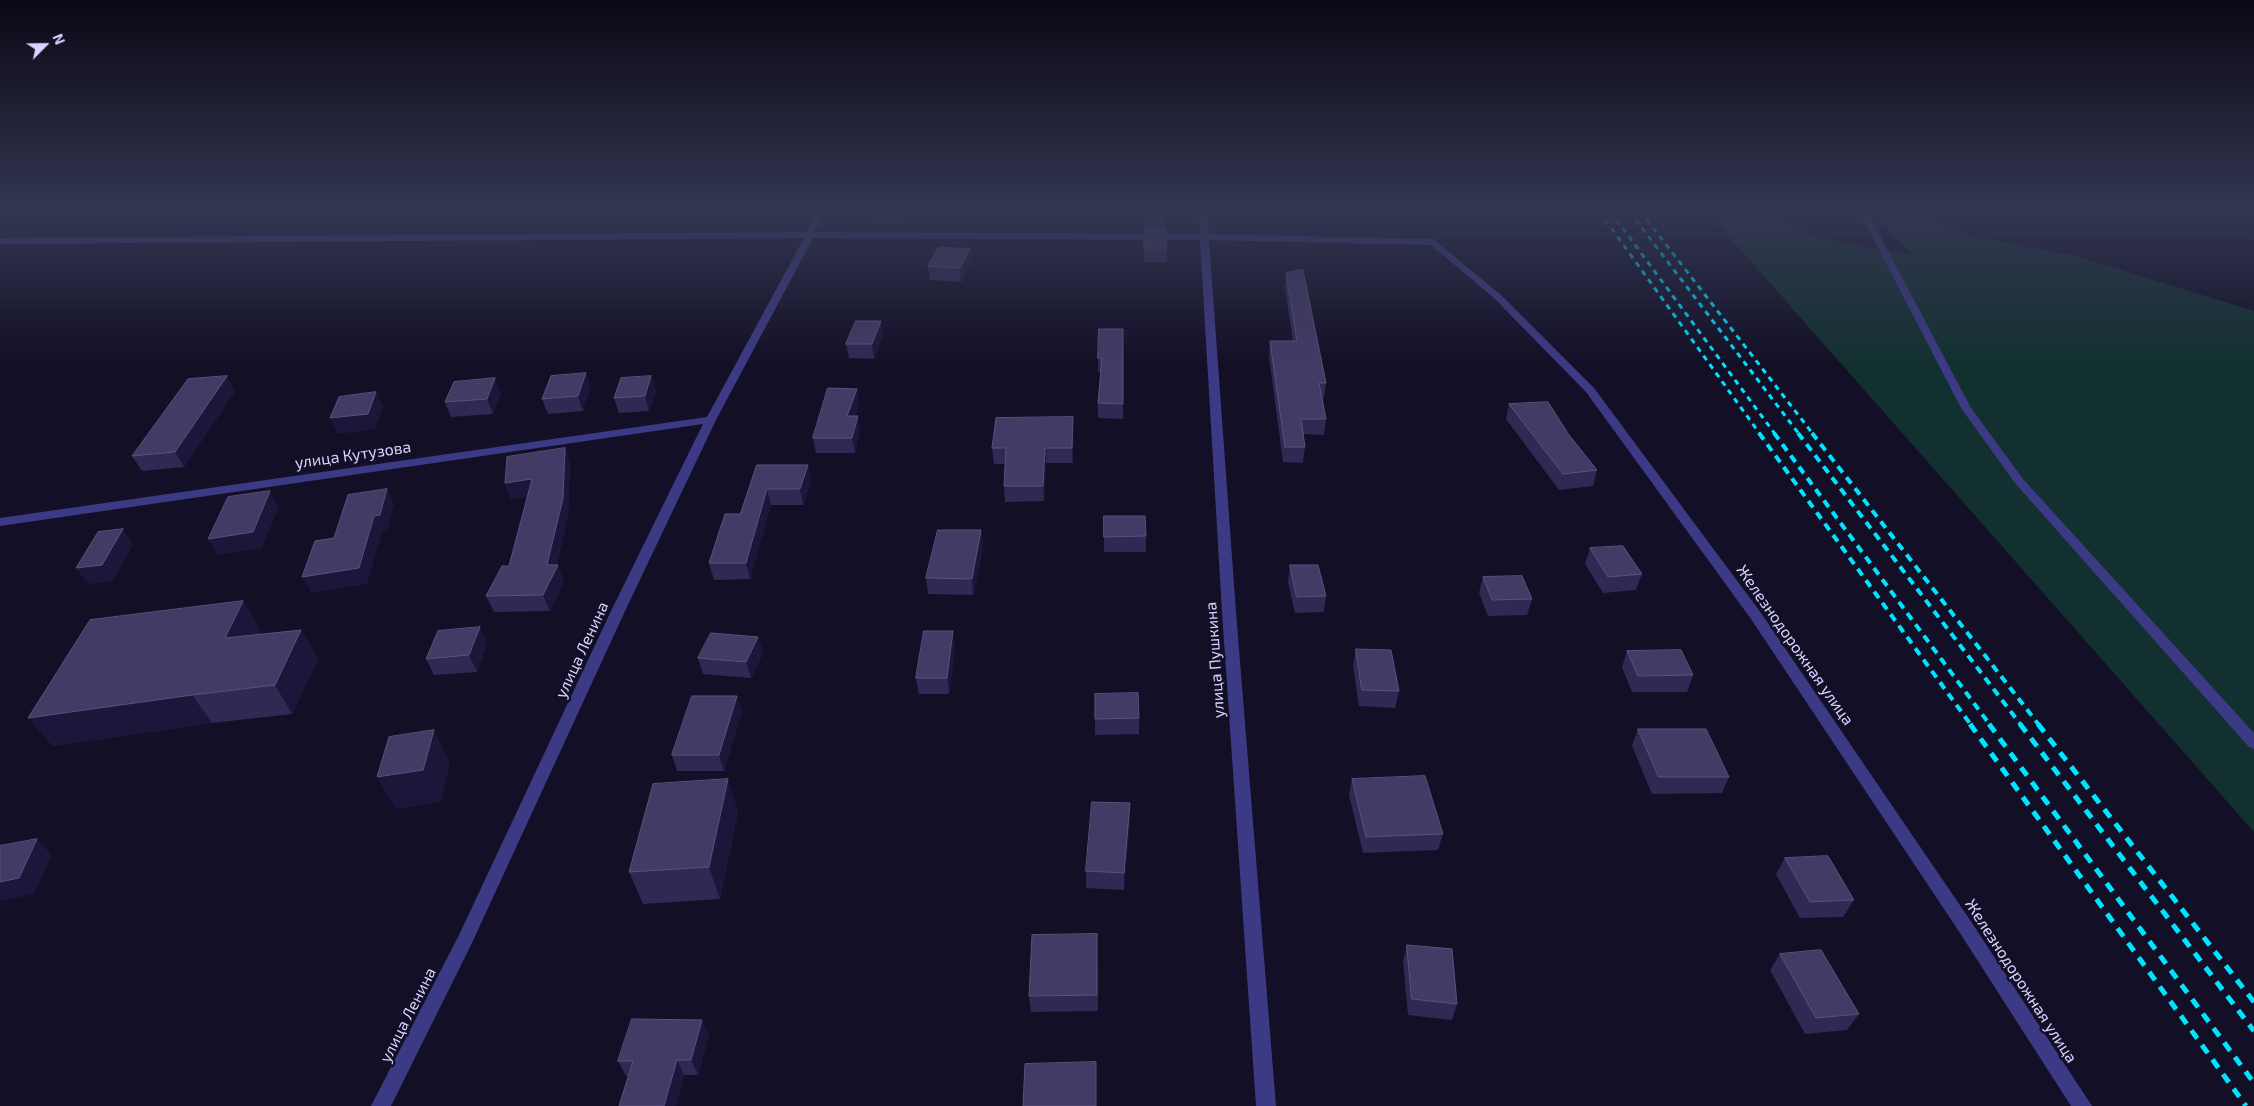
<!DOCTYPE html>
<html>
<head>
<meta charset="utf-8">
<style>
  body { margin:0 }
  #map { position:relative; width:2254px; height:1106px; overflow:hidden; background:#130f26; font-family:"Exo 2",sans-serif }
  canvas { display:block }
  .north { position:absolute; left:20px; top:20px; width:50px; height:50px; -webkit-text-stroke:4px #130f26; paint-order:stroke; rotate:67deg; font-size:14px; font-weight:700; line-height:20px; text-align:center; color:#d9d4ff }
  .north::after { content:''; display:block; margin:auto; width:18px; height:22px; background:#d9d4ff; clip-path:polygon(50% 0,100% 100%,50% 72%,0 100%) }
</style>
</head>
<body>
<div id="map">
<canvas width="2254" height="1106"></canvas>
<div class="north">N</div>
</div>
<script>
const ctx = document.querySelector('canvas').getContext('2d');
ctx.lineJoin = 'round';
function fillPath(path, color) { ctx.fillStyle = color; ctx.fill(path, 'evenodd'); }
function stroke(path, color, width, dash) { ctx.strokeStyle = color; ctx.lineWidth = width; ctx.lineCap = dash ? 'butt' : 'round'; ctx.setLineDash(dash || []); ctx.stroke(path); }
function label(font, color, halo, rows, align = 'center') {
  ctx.font = font + ' "Exo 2",sans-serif'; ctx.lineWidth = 5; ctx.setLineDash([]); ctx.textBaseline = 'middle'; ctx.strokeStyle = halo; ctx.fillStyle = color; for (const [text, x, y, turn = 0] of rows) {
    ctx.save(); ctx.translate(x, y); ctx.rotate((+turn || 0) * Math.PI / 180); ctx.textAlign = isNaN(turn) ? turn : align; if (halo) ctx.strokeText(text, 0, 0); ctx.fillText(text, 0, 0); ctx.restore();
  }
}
fillPath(new Path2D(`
  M 1882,211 L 1922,211 L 1943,225 L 1967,235 L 2076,256 L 2254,311 L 2254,832 L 1717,223 L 1731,215 L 1764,216 L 1823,239 L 1912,255 L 1889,230 Z`), '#12302f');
fillPath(new Path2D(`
  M 816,211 L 824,211 L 815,232 L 1200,234 L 1199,211 L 1207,211 L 1209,234 L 1433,239 L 1500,294 L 1594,388 L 1761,613 L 1970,920 L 2092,1106 L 2071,1106 L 1958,930 L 1751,619 L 1586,392 L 1494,298 L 1431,245 L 1209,240 L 1236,612 L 1276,1106 L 1256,1106 L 1222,612 L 1200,240 L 813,238 L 716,420 L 626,609 L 471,945 L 391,1106 L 371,1106 L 459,935 L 612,609 L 703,424 L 0,526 L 0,518 L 707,417 L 804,238 L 0,244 L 0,238 L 807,232 Z
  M 1859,211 L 1867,211 L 1971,408 L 2023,479 L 2254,733 L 2254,749 L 2249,747 L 2015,483 L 1961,408 Z`), '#3d3a85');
stroke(new Path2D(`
  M 1599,211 L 1760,434
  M 1610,211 L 1775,434
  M 1629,211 L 1799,434
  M 1640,211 L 1813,434`), '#00e5ff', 3, [5.5, 5]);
stroke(new Path2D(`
  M 1759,433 L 1971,725
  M 1774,433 L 1990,725
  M 1798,433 L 2021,725
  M 1812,433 L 2039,725`), '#00e5ff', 4, [8, 6]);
stroke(new Path2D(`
  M 1970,724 L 2246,1106
  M 1989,724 L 2254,1083
  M 2020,724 L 2254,1031
  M 2038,724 L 2254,1002`), '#00e5ff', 5, [10, 8]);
fillPath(new Path2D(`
  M 874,211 L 902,211 L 899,222 L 875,222 Z
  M 1114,211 L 1140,211 L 1140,213 L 1115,213 Z
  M 1145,211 L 1164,219 L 1164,228 L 1167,248 L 1167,262 L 1144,262 Z
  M 970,249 L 971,263 L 961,282 L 930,280 L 928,266 Z
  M 1286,273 L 1326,383 L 1324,398 L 1322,398 L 1326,419 L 1324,435 L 1303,434 L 1305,447 L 1303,463 L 1283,462 L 1269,356 L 1270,341 L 1293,341 L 1285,287 Z
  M 1123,329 L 1123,419 L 1098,418 L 1098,403 L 1101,372 L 1098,372 L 1098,358 Z
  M 883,336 L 874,359 L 849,358 L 846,344 Z
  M 586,373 L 590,388 L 583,411 L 548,414 L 542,399 Z
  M 651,376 L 656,391 L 649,411 L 619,413 L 614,398 Z
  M 857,389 L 859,404 L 855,416 L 860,431 L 855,453 L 816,453 L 813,438 Z
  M 235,391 L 184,467 L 142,471 L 132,456 Z
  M 501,393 L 493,414 L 451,417 L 445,402 Z
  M 1509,404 L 1569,435 L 1597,470 L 1593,486 L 1559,490 L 1506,419 Z
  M 1073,433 L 1073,463 L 1046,463 L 1044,501 L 1005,502 L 1004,486 L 1005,464 L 994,464 L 992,448 Z
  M 565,448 L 570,463 L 568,514 L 557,565 L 564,581 L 550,611 L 494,612 L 486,596 L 509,566 L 528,496 L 511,499 L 505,483 Z
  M 757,465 L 808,465 L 811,480 L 803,505 L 771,505 L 750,579 L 714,580 L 709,563 L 740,514 Z
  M 1104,516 L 1146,536 L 1146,552 L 1104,552 Z
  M 981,530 L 983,546 L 973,595 L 928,594 L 926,578 Z
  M 1590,548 L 1642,574 L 1636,590 L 1603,593 L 1585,564 Z
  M 1290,565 L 1326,596 L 1324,612 L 1295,613 L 1288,582 Z
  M 1483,577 L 1532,599 L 1527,615 L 1488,616 L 1479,593 Z
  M 243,601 L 260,629 L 258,635 L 301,630 L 318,659 L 292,714 L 212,723 L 52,746 Z
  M 758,637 L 763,653 L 751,678 L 703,674 L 698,658 Z
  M 487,644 L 477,672 L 434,675 L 426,659 Z
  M 955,647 L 949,694 L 919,694 L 916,678 Z
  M 1356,649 L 1399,691 L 1395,708 L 1359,706 L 1353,666 Z
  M 1627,651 L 1693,675 L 1687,692 L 1632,692 L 1622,667 Z
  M 1095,694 L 1139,718 L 1139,734 L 1095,735 Z
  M 737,696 L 742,712 L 724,771 L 677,771 L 672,755 Z
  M 1638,729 L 1729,777 L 1722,793 L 1652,794 L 1632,746 Z
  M 1352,779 L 1443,834 L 1438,850 L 1363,853 L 1349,795 Z
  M 1130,803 L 1130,820 L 1124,890 L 1086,888 L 1086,871 Z
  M 738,811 L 720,899 L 643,904 L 629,872 Z
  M 1785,858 L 1854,900 L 1843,917 L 1800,918 L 1776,874 Z
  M 1097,934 L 1098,1011 L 1031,1012 L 1029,996 Z
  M 1407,945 L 1457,1004 L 1452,1020 L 1408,1015 L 1403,961 Z
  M 1780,954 L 1859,1014 L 1847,1030 L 1805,1034 L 1770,970 Z
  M 709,1035 L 698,1075 L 684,1075 L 676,1106 L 619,1106 L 629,1076 L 626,1076 L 618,1061 Z`), '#312854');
fillPath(new Path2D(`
  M 898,211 L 902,211 L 899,222 Z
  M 970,249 L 971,263 L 961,282 L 960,268 Z
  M 881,321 L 883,336 L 874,359 L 872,344 Z
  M 586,373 L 590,388 L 583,411 L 578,396 Z
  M 227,376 L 235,391 L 184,467 L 175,452 Z
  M 651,376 L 656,391 L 649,411 L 645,396 Z
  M 495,378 L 501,393 L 493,414 L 487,399 Z
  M 857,389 L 859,404 L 850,431 L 847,416 Z
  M 376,392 L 383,407 L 375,429 L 338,434 L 330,418 Z
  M 858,416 L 860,431 L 855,453 L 852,438 Z
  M 1073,417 L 1073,463 L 1072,448 Z
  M 565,448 L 570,463 L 568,514 L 556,569 L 558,565 L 564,581 L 550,611 L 543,595 L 547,565 Z
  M 1045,448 L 1046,463 L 1044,501 L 1043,486 Z
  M 808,465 L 811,480 L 803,505 L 800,489 Z
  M 532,479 L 538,494 L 511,499 L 505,483 Z
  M 387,489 L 394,505 L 387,531 L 382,532 L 367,584 L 312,593 L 302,577 L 374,516 Z
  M 767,489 L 771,505 L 750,579 L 746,563 Z
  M 270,491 L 279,507 L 262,548 L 218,555 L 208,539 Z
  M 123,529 L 133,545 L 113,581 L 88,584 L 76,568 Z
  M 981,530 L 983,546 L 973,595 L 972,579 Z
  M 243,601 L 260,629 L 243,667 L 225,638 Z
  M 480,627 L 487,644 L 477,672 L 469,655 Z
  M 301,630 L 318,659 L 292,714 L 275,685 Z
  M 953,631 L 955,647 L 949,694 L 947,678 Z
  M 758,637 L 763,653 L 751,678 L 746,662 Z
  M 192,695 L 212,723 L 52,746 L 28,718 Z
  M 737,696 L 742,712 L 724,771 L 719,755 Z
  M 434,730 L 450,762 L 441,802 L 396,809 L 377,777 Z
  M 728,779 L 738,811 L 720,899 L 709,867 Z
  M 1130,803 L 1130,820 L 1124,890 L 1124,873 Z
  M 37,839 L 52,855 L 34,894 L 0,901 L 0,882 Z
  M 702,1020 L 709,1035 L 698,1075 L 691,1060 Z
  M 677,1060 L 684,1075 L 676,1106 L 664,1106 Z`), '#1d163a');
const building = new Path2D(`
  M 1145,211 L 1163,211 L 1164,219 L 1145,218 Z
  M 1145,228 L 1165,228 L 1167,248 L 1144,248 Z
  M 939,247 L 970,249 L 960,268 L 928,266 Z
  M 1303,270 L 1326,383 L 1319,383 L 1326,419 L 1301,419 L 1305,447 L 1285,447 L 1270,341 L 1297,341 L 1286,273 Z
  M 856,321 L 881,321 L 872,344 L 846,344 Z
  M 1099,329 L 1123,329 L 1123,404 L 1098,403 L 1102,358 L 1098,358 Z
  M 586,373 L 578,396 L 542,399 L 551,376 Z
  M 227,376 L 175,452 L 132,456 L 188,379 Z
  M 651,376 L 645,396 L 614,398 L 621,378 Z
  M 495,378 L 487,399 L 445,402 L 454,382 Z
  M 828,388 L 857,389 L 847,416 L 858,416 L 852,438 L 813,438 Z
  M 376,392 L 368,414 L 330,418 L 339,397 Z
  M 1548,402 L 1569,435 L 1597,470 L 1563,474 L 1509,404 Z
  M 1073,417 L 1072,448 L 1045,448 L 1043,486 L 1004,486 L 1006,448 L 992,448 L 996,418 Z
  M 565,448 L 563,498 L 547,565 L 558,565 L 543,595 L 486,596 L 502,566 L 509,566 L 532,479 L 505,483 L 507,457 Z
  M 757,465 L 808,465 L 800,489 L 767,489 L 746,563 L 709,563 L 725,514 L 740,514 Z
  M 387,489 L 380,515 L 374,516 L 359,568 L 302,577 L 315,541 L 334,538 L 348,495 Z
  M 270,491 L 253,532 L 208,539 L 228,497 Z
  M 1104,516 L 1145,516 L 1146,536 L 1104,537 Z
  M 123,529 L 102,565 L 76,568 L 98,532 Z
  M 938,530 L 981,530 L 972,579 L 926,578 Z
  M 1623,546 L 1642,574 L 1608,577 L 1590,548 Z
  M 1290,565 L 1318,565 L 1326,596 L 1297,597 Z
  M 1522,576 L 1532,599 L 1492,600 L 1483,577 Z
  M 243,601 L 225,638 L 301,630 L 275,685 L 192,695 L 28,718 L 90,620 Z
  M 480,627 L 469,655 L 426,659 L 438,631 Z
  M 924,631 L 953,631 L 947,678 L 916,678 Z
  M 711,633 L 758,637 L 746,662 L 698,658 Z
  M 1356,649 L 1391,650 L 1399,691 L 1362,690 Z
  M 1681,650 L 1693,675 L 1638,676 L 1627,651 Z
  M 1138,693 L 1139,718 L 1095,719 L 1095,694 Z
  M 692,696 L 737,696 L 719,755 L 672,755 Z
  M 1638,729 L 1706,729 L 1729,777 L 1659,777 Z
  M 434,730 L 423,770 L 377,777 L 389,737 Z
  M 1425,776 L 1443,834 L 1366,837 L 1352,779 Z
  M 728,779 L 709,867 L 629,872 L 653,784 Z
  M 1092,802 L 1130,803 L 1124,873 L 1086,871 Z
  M 37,839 L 19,878 L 0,882 L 0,846 Z
  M 1828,856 L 1854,900 L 1810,902 L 1785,858 Z
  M 1097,934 L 1097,995 L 1029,996 L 1032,935 Z
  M 1407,945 L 1452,949 L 1457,1004 L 1412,999 Z
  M 1821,950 L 1859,1014 L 1816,1018 L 1780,954 Z
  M 632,1019 L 702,1020 L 691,1060 L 677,1060 L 664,1106 L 619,1106 L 633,1061 L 618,1061 Z
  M 1096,1062 L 1096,1106 L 1023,1106 L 1025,1064 Z`);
fillPath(building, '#433a66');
stroke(building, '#5a527e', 1);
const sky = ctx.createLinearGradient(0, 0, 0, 366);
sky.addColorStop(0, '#0a0815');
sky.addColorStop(0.58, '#333752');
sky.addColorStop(1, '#33375200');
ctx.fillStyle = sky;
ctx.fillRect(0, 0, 2254, 366);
label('16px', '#d9d4ff', '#130f26', [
  ["улица Кутузова",353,455,-8],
  ["Железнодорожная улица",1795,645,55],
  ["улица Ленина",582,650,-65],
  ["улица Пушкина",1215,660,-94],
  ["Железнодорожная улица",2021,981,57],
  ["улица Ленина",408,1015,-63]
]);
</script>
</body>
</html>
